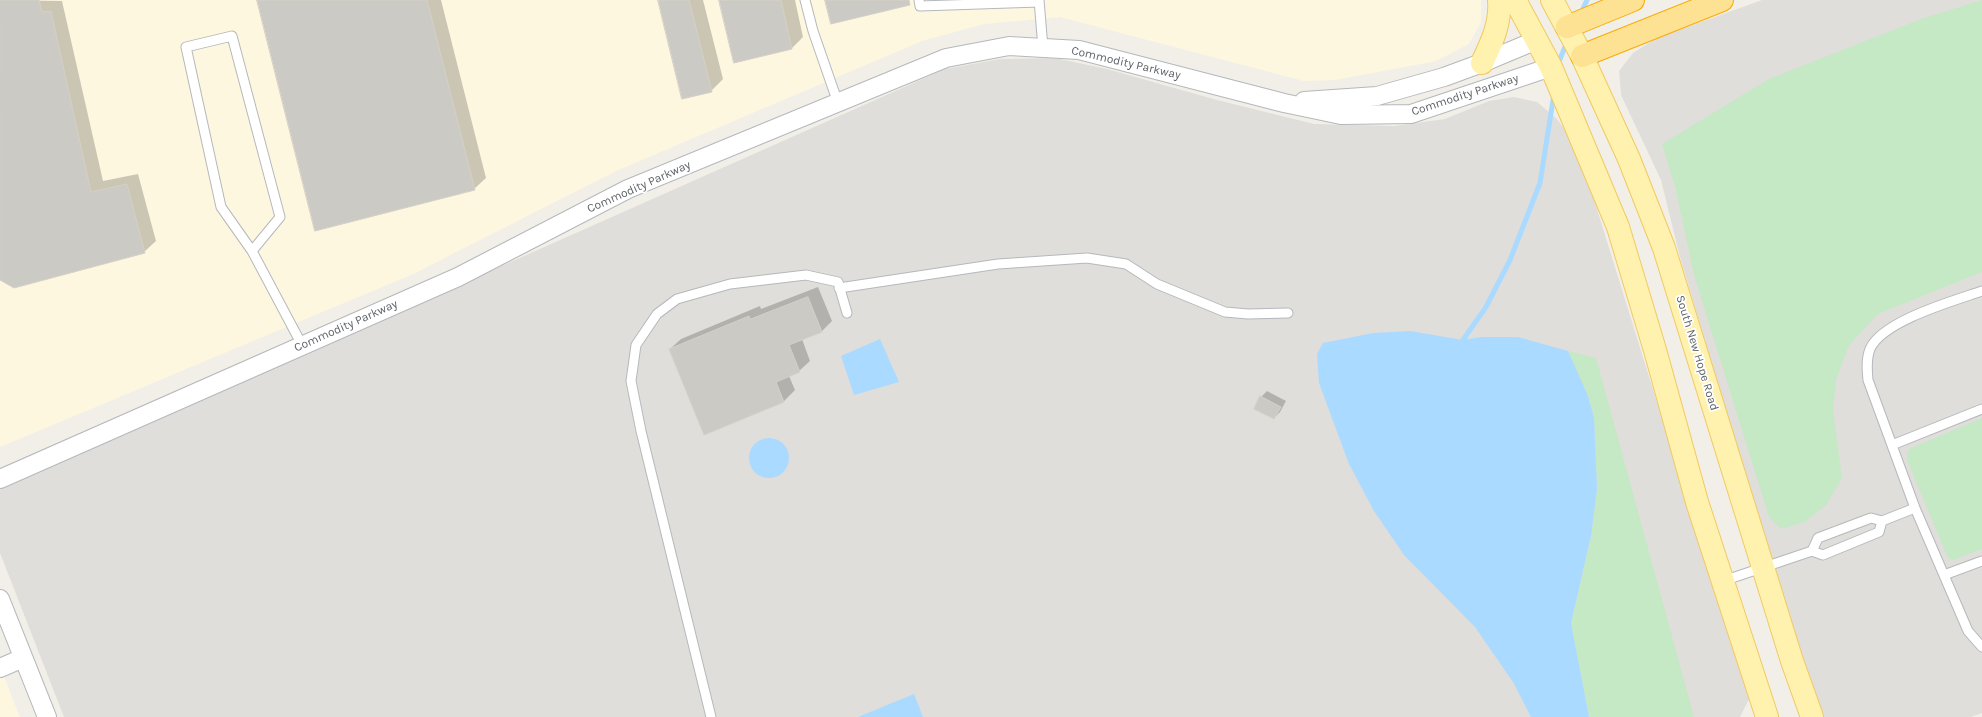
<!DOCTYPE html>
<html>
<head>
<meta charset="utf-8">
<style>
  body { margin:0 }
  canvas { display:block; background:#f1efe8 }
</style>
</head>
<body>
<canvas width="1982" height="717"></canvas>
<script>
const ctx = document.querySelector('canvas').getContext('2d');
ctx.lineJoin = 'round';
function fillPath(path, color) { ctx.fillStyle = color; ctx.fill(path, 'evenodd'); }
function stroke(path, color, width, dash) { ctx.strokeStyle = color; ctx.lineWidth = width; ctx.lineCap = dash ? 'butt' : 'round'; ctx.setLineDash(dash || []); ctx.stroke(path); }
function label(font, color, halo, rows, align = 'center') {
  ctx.font = font + ' Karla,sans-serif'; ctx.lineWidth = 3.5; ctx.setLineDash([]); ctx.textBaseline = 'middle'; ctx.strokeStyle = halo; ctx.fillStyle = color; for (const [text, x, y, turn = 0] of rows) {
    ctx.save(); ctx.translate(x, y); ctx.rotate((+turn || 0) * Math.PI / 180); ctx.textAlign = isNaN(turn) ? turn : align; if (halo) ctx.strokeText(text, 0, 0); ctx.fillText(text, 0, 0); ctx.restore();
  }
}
fillPath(new Path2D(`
  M 0,0 L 1481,0 L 1481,22 L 1469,44 L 1436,61 L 1335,80 L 1304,81 L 1060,17 L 984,24 L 922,41 L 616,171 L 413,274 L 0,447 Z
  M 0,666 L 15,705 L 20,717 L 0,717 Z`), '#fef7e0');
fillPath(new Path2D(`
  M 1762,0 L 1982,0 L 1982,713 L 1971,717 L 1822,717 L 1801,662 L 1680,257 L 1661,180 L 1621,95 L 1619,71 L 1633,53 L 1657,38 Z
  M 1055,58 L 1107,69 L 1217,100 L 1314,124 L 1394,126 L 1445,119 L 1489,101 L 1514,97 L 1537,102 L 1556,118 L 1572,139 L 1592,193 L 1749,699 L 1740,717 L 64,717 L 0,553 L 0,490 L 2,488 L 945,69 L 1000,59 Z`), '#e0deda');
fillPath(new Path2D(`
  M 1982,0 L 1982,272 L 1878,314 L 1849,345 L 1836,380 L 1833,410 L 1842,478 L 1826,505 L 1805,522 L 1781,529 L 1769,517 L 1694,275 L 1675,186 L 1662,144 L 1769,79 L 1921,19 Z
  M 1568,351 L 1596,358 L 1694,717 L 1589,717 L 1571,623 L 1591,537 L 1597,489 L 1594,418 L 1588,396 Z
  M 1982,418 L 1982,549 L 1953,560 L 1948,558 L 1907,460 L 1907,452 L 1911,448 Z`), '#c5e8c5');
fillPath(new Path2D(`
  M 1410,331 L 1463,340 L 1481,337 L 1518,337 L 1568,351 L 1588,396 L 1594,418 L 1597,489 L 1591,536 L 1571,623 L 1589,717 L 1531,717 L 1513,682 L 1475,627 L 1404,555 L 1374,511 L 1349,464 L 1319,383 L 1317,354 L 1323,343 L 1373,333 Z
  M 880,339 L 899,382 L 854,395 L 841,356 Z
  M749 458a20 20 0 1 1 40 0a20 20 0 1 1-40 0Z
  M 914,694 L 923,717 L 858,717 Z`), '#aadaff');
fillPath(new Path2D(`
  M 0,0 L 62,1 L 103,181 L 138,174 L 156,241 L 144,252 L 0,279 Z
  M 258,0 L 441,0 L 486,178 L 474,189 Z
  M 659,0 L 703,0 L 723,79 L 711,91 Z
  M 720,0 L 795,0 L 803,37 L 792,48 L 734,62 Z
  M 818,287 L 832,321 L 821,332 L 802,339 L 810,361 L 799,371 L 789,376 L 795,390 L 784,401 L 705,433 L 670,349 L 681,339 L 760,306 L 761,309 Z
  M 1267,391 L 1286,401 L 1280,412 L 1274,418 L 1261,397 Z`), '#0003');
stroke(new Path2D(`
  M 1581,13 L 1587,0
  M 1558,64 L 1567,42
  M 1463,340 L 1486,307 L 1510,260 L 1540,183 L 1554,94`), '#aadaff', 5);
const building = new Path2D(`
  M 0,0 L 39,0 L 42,12 L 51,11 L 91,192 L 127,184 L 145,253 L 14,288 L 0,280 Z
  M 257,0 L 427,0 L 475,190 L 315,231 Z
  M 658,0 L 689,0 L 712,92 L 682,99 Z
  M 719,0 L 781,0 L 792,49 L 734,63 Z
  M 825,0 L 909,0 L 910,5 L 831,24 Z
  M 808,297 L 822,332 L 789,345 L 800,372 L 776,382 L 784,402 L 704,435 L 669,349 L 749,316 L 750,319 Z
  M 1260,396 L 1281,407 L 1274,419 L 1254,409 Z`);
fillPath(building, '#cccac5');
stroke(building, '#d6d1c6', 1);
const service = new Path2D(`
  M 805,0 L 813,31 L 838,103
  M 919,0 L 920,6 L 1039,2
  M 1039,0 L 1043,48
  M 252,251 L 280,217 L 232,36 L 186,47 L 221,207 L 252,251 L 302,345
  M 839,288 L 998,264 L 1087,258 L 1126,264 L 1157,284 L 1225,312 L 1248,314 L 1288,313
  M 1892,445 L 1982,409
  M 1915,508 L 1868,380 C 1867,370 1866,359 1870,349 C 1882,321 1953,301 1982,291
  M 1882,521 L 1915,508 L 1968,631 L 1982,647
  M 1944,575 L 1982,561
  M 1723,581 L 1812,551 L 1823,555 L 1879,532 L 1882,521 L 1871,518 L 1818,538 L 1812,551
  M 711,717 L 641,431 L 631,381 L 636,345 L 657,314 L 677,299 L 730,284 L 806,275 L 838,282 L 847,313`);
const minor = new Path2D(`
  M 1304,101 L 1377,96 L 1444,77 L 1482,63 L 1537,40
  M 0,479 L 458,277 L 628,189 L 946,58 L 1009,46 L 1079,50 L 1284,103 L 1341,115 L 1411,114 L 1551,67
  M 0,599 L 47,717
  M 0,668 L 23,658`);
const primary = new Path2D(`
  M 1515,0 L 1551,67 L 1618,227 L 1655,350 L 1697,502 L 1767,717
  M 1552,0 L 1582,56 L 1629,159 L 1664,248 L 1792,661 L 1812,717
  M 1482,63 C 1492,42 1501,23 1499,0`);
const motorway = new Path2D(`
  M 1567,27 L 1633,0
  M 1582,56 L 1722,0`);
stroke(service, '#b5b8bc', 11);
stroke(minor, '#b5b8bc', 20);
stroke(primary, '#f2c960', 24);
stroke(motorway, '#f9ab00', 24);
stroke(service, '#fff', 9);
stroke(minor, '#fff', 18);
stroke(primary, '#fff2af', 22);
stroke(motorway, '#fde293', 22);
label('12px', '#5f6368', '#fff', [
  ["Commodity Parkway",1126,63,13],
  ["Commodity Parkway",1465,95,-18],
  ["Commodity Parkway",639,187,-24],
  ["Commodity Parkway",346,326,-24],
  ["South New Hope Road",1697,353,73]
]);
</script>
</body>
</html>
